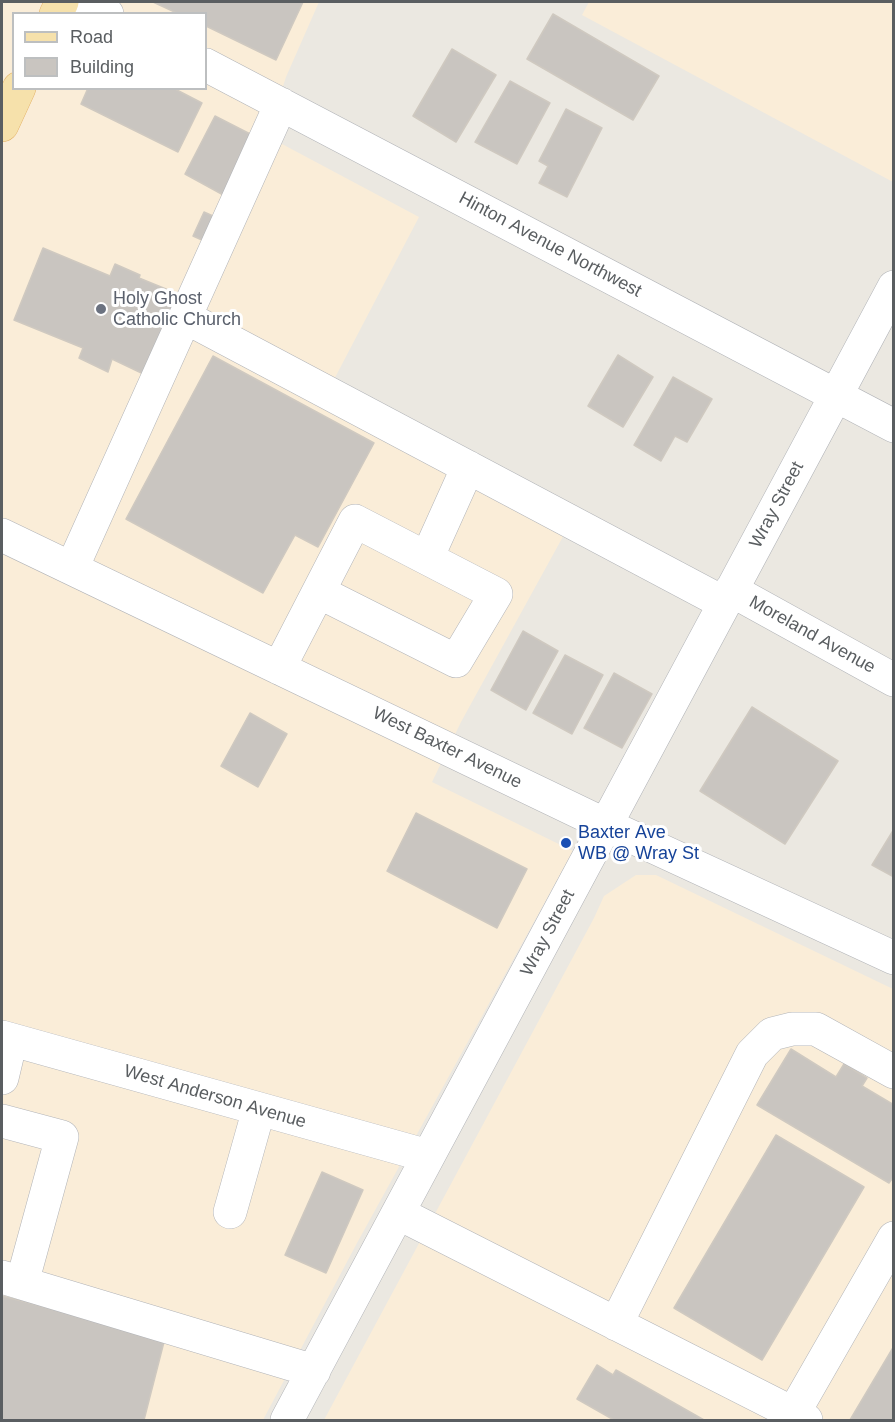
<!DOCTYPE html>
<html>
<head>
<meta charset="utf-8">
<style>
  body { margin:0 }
  #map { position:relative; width:895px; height:1422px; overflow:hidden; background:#ebe8e1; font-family:Helvetica,sans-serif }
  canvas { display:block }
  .frame { position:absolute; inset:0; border:3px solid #5a5e61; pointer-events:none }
  .legend { position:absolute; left:12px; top:12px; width:195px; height:78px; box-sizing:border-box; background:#fff; border:2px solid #bdbfc0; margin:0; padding:8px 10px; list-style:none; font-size:18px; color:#5a5e61 }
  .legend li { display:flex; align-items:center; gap:12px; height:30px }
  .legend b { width:30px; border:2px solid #bdbfc0 }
</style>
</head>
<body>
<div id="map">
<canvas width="895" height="1422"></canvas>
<div class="frame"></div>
<ul class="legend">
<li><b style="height:8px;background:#f6e1ab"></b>Road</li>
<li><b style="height:16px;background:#c9c5c0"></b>Building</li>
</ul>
</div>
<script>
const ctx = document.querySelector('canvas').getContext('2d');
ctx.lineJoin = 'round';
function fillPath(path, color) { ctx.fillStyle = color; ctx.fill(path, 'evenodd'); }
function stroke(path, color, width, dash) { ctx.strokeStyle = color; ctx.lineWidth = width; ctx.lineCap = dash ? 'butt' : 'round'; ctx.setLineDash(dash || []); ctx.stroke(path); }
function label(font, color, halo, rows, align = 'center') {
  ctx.font = font + ' Helvetica,sans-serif'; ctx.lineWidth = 6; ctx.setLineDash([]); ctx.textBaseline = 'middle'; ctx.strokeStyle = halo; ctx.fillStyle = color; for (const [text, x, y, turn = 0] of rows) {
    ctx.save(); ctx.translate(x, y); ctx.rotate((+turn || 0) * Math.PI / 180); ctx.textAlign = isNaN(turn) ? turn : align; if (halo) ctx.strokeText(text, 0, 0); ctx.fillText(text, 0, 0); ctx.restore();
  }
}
fillPath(new Path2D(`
  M 2,2 L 319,2 L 286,77 L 267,136 L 419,217 L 328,391 L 571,522 L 461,722 L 432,782 L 573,851 L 357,1243 L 263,1420 L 2,1420 ZM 14,14 L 206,14 L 206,88 L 14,88 Z
  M 589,2 L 893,2 L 893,182 L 582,15 Z
  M 636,875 L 656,875 L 893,989 L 893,1420 L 324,1420 L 594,918 L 604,896 Z`), '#faedd8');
const building = new Path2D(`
  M 153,2 L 303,2 L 276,60 L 206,26 L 206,14 L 179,14 Z
  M 553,14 L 659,76 L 633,120 L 527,59 Z
  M 452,49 L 496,75 L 456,142 L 413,116 Z
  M 510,81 L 550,103 L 517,164 L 475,142 Z
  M 88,88 L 173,88 L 202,103 L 178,152 L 81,104 Z
  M 566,109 L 602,128 L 567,197 L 539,183 L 548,166 L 539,161 Z
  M 215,116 L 258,138 L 227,197 L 185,174 Z
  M 204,212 L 222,220 L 211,244 L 193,236 Z
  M 43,248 L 110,276 L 115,264 L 140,275 L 139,278 L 188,298 L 154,379 L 112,359 L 108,372 L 79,358 L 83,348 L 14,320 Z
  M 618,355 L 653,377 L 623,427 L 588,406 Z
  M 213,356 L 374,443 L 318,547 L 295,535 L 263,593 L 126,519 Z
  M 673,377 L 712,399 L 687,442 L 675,436 L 661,461 L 634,445 Z
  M 523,631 L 558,651 L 526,710 L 491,690 Z
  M 565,655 L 603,675 L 572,734 L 533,713 Z
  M 614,673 L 652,694 L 622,748 L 584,728 Z
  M 752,707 L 838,761 L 785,844 L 700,791 Z
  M 250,713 L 287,734 L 258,787 L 221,766 Z
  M 416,813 L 527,869 L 497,928 L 387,871 Z
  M 894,829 L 894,877 L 872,865 Z
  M 791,1049 L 836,1077 L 844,1064 L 867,1078 L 862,1086 L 894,1105 L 894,1176 L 889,1183 L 757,1105 Z
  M 776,1135 L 864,1187 L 762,1360 L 674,1308 Z
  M 322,1172 L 363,1190 L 326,1273 L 285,1255 Z
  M 2,1296 L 165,1338 L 144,1420 L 2,1420 Z
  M 894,1346 L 894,1420 L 850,1420 Z
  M 597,1365 L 613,1375 L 616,1370 L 704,1420 L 614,1420 L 577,1399 Z`);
fillPath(building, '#c9c5c0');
stroke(building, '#cfc9c0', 1.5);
const minor = new Path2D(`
  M 84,2 L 107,14
  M 206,65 L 894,426
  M 185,317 L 724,603
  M 2,535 L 606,825 L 894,958
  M 427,558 L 468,467
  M 72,568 L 281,104
  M 731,590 L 894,680
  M 279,668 L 355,521 L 496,594 L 456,661 L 319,592
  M 2,1037 L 428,1156
  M 2,1078 L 11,1040
  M 2,1121 L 62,1137 L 22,1283
  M 230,1212 L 259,1109
  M 398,1213 L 806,1420
  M 2,1277 L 314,1371
  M 616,1324 L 752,1054 L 772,1034 L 792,1029 L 816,1029 L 894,1072
  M 793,1414 L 894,1238
  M 287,1420 L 894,287`);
const major = new Path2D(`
  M 56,14 L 62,2
  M 2,125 L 19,88`);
stroke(minor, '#b2b4b8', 34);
stroke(major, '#e2af63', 34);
stroke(minor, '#fff', 33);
stroke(major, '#f6e1ab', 33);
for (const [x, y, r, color] of [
  [101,309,6,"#6b7280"],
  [566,843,6,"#1a4fb4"]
]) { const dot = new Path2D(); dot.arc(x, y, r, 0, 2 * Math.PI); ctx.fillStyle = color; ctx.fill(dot); stroke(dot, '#fff', 2); }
label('18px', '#5a5e61', '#fff', [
  ["Hinton Avenue Northwest",550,245,28],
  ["Wray Street",777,505,-62],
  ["Moreland Avenue",812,635,29],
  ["West Baxter Avenue",447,748,26],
  ["Wray Street",548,933,-62],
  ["West Anderson Avenue",215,1097,16]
]);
label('18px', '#5b616d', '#fff', [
  ["Holy Ghost",113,299],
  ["Catholic Church",113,320]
], 'left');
label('18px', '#164399', '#fff', [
  ["Baxter Ave",578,833],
  ["WB @ Wray St",578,854]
], 'left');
</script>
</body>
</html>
